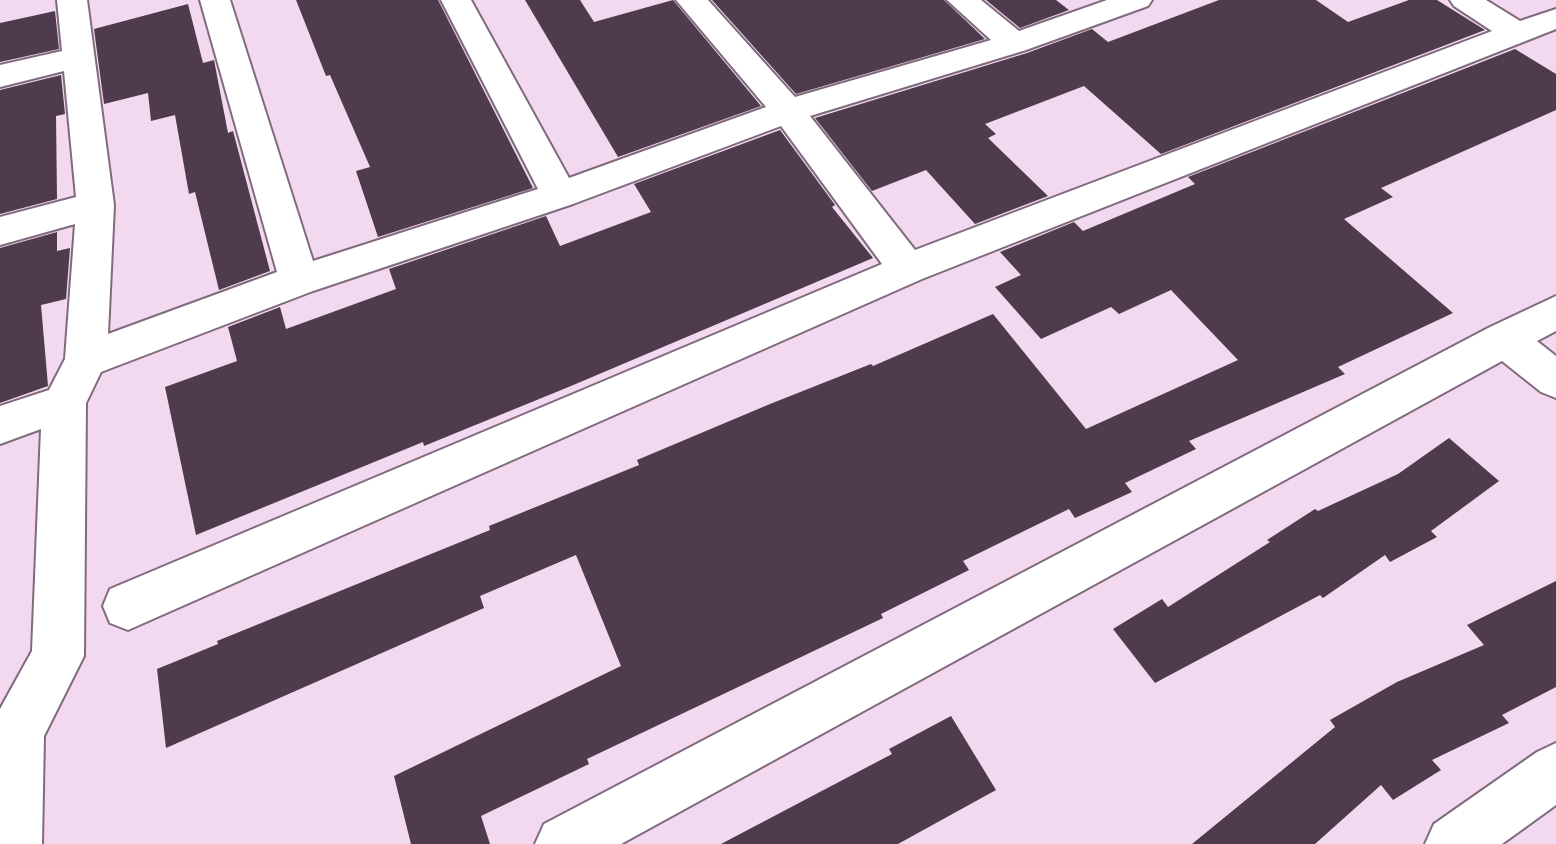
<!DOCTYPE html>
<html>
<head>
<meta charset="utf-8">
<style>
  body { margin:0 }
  canvas { display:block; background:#f2d9ef }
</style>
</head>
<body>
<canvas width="1556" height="844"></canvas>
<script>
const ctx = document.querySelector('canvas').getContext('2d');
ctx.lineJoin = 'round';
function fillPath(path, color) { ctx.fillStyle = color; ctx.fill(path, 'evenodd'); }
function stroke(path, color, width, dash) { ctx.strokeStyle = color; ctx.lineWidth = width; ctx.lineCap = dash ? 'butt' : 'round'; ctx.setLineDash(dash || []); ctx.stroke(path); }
fillPath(new Path2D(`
  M 296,0 L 438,0 L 533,188 L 378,237 L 356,171 L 370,167 L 330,75 L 326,76 Z
  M 525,0 L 580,0 L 594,22 L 673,0 L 761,106 L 618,157 Z
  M 712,0 L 944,0 L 985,39 L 796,94 Z
  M 986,0 L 1056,0 L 1069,10 L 1020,28 Z
  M 1219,0 L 1316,0 L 1348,22 L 1409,0 L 1437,0 L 1485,30 L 1161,154 L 1084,86 L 985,124 L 996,134 L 988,138 L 1048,196 L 975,224 L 926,170 L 872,191 L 815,118 L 1027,53 L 1092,29 L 1108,42 Z
  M 188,4 L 203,63 L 214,60 L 228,133 L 233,131 L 270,271 L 219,290 L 195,192 L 189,194 L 175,115 L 151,121 L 148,93 L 104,104 L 94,29 Z
  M 55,11 L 59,49 L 0,62 L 0,23 Z
  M 1515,49 L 1556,74 L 1556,110 L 1381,188 L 1393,197 L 1344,219 L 1453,313 L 1338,367 L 1345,374 L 1189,441 L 1196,449 L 1125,483 L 1132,492 L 1075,518 L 1069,509 L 963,561 L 969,570 L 881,614 L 883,618 L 587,759 L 589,764 L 481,816 L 490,844 L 411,844 L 394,776 L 621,666 L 576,555 L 480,596 L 484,608 L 166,748 L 157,669 L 218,644 L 217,641 L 490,530 L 489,526 L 639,465 L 637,460 L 770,404 L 871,364 L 873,366 L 993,314 L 1086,429 L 1238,360 L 1171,290 L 1119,314 L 1111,307 L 1041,339 L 995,287 L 1021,275 L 1000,252 L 1074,222 L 1083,231 L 1195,184 L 1188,177 Z
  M 61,75 L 65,114 L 56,116 L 57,199 L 0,214 L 0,90 Z
  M 780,130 L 835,205 L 832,207 L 873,258 L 571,386 L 424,446 L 423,442 L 196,535 L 165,387 L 237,361 L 228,327 L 280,307 L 286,329 L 396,289 L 389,269 L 546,216 L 560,246 L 651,212 L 634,184 Z
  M 57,232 L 57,251 L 70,248 L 66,299 L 41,305 L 48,386 L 0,403 L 0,248 Z
  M 1449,438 L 1499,481 L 1431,531 L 1437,537 L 1390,562 L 1385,555 L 1323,598 L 1320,595 L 1155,683 L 1113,629 L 1162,599 L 1168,607 L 1270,542 L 1267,540 L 1315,509 L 1318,511 L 1398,474 Z
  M 1556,581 L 1556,687 L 1502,715 L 1509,723 L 1432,760 L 1441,770 L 1393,800 L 1381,785 L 1315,844 L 1192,844 L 1335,727 L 1330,720 L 1397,682 L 1484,645 L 1467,625 Z
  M 951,716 L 996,790 L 898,844 L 721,844 L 892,754 L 889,749 Z`), '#4e3b4c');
const minor = new Path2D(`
  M 57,0 L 87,0 L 114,205 L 108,334 L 277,272 L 200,0 L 230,0 L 313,261 L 538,189 L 441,0 L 471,0 L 569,178 L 766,107 L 676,0 L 708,0 L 795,97 L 991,40 L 947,0 L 981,0 L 1019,31 L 1107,0 L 1152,0 L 1148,6 L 1026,50 L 810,116 L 915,250 L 1492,31 L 1454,6 L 1450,0 L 1486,0 L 1520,21 L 1556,9 L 1556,29 L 922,279 L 128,630 L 110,623 L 103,606 L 110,589 L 882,264 L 781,126 L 573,204 L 313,291 L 101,372 L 86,403 L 84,656 L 44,736 L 42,844 L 0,844 L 0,709 L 32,651 L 41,429 L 0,444 L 0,406 L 49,390 L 65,359 L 75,224 L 0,245 L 0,217 L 76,197 L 64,71 L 0,87 L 0,65 L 62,51 Z
  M 1556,296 L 1556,331 L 1537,341 L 1556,356 L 1556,398 L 1541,392 L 1502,361 L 621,844 L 535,844 L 544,824 L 1490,327 Z
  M 1556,743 L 1556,805 L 1502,844 L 1425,844 L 1434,824 L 1537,752 Z`);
stroke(minor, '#806a7d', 4);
fillPath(minor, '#fff');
</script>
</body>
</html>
